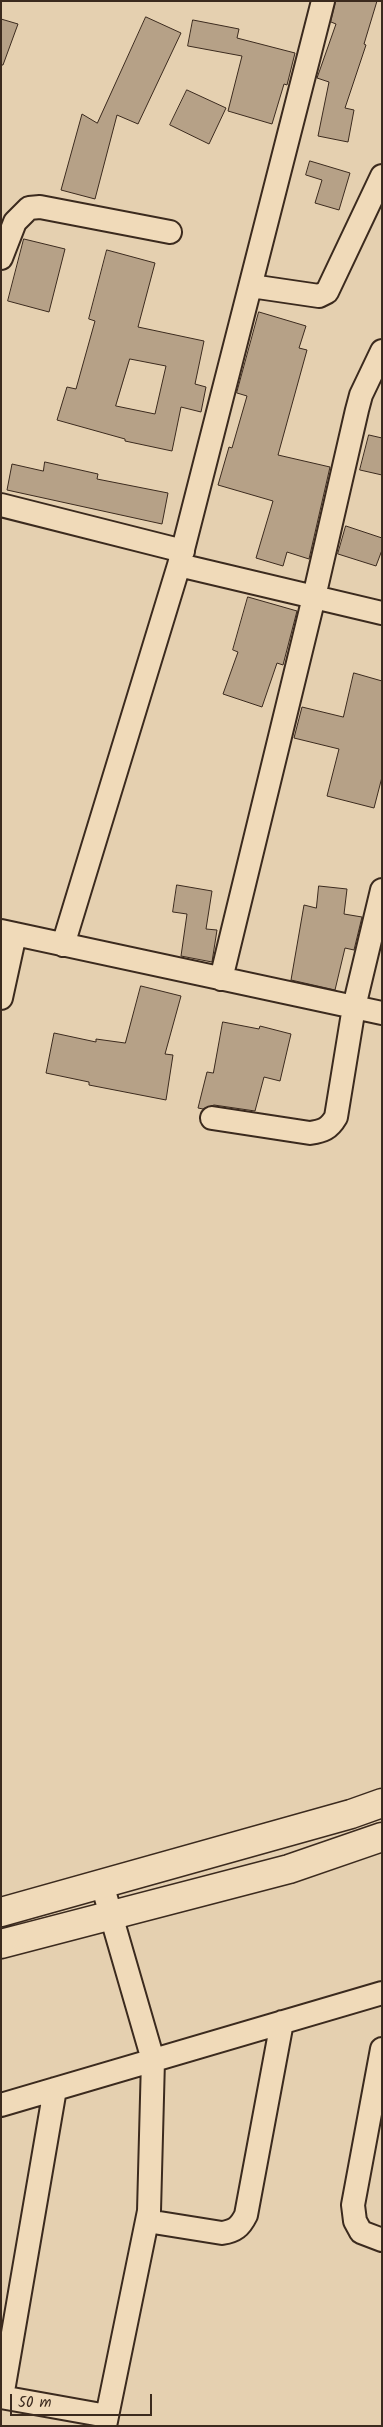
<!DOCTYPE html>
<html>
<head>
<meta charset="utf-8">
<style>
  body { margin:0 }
  #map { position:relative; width:383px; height:2427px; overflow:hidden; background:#e5d0b0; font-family:Kalam,sans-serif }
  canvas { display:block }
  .frame { position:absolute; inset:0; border:2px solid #3b2a1e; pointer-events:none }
  .scale { position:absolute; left:10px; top:2394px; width:142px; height:22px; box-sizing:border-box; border:2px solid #3b2a1e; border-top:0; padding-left:6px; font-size:15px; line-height:18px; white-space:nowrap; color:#3b2a1e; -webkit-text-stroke:4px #f0dab9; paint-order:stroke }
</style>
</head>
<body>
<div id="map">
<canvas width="383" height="2427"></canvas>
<div class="frame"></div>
<div class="scale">50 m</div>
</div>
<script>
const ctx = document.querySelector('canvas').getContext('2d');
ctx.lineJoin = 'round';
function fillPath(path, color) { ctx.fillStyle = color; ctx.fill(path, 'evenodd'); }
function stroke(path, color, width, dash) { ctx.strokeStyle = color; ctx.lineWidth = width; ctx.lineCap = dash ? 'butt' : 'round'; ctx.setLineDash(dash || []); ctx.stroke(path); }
const building = new Path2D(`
  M 336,1 L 377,1 L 364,44 L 366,45 L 345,108 L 354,110 L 348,142 L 318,136 L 329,82 L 317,78 L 336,24 L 331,22 Z
  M 146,17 L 181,33 L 138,124 L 117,115 L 95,199 L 61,190 L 82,114 L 97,123 Z
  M 1,19 L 18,24 L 3,65 L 1,65 Z
  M 193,20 L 239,29 L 237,38 L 295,53 L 287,85 L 284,84 L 272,124 L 228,111 L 242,56 L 188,46 Z
  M 187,90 L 226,108 L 209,144 L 170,125 Z
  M 310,161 L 350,173 L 339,210 L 315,203 L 322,180 L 306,175 Z
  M 24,239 L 65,249 L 49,312 L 8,301 Z
  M 107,250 L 155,263 L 138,327 L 204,341 L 195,384 L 206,387 L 201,412 L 181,407 L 172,451 L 125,441 L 125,439 L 57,420 L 67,387 L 76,389 L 95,321 L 89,319 ZM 130,359 L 166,366 L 155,414 L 116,406 Z
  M 259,312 L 306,326 L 299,348 L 307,350 L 278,455 L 330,467 L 309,559 L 287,552 L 283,566 L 256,558 L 273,501 L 218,485 L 229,447 L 232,448 L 247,396 L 237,393 Z
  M 369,435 L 382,438 L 382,475 L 360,470 Z
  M 45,462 L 98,474 L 97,479 L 168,493 L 162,524 L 7,490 L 12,464 L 43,471 Z
  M 346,526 L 382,538 L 382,550 L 376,566 L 338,554 Z
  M 248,597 L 297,611 L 283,665 L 277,663 L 262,707 L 223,694 L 238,652 L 233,650 Z
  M 354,673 L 382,681 L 382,777 L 374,808 L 327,796 L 339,749 L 294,738 L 302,707 L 343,717 Z
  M 177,885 L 212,891 L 206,929 L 217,930 L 212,962 L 181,956 L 187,914 L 173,912 Z
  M 319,886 L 347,889 L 344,914 L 362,917 L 354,950 L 345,948 L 335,990 L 291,980 L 304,905 L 316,908 Z
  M 141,986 L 181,996 L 165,1054 L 173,1055 L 166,1100 L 89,1085 L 89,1082 L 46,1073 L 54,1033 L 96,1042 L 96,1039 L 125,1043 Z
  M 223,1022 L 259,1029 L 260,1026 L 291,1034 L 280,1081 L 264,1077 L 255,1111 L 214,1105 L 203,1109 L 198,1108 L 207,1072 L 213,1073 Z`);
fillPath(building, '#b6a187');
stroke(building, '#3b2a1e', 1);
const minor = new Path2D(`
  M 323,1 L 179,565 L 382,613
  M 1,258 L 15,222 L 29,208 L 40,207 L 170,232
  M 251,286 L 319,296 L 327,292 L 382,176
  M 1,505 L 183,551
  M 1,931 L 382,1013
  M 63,945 L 179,565
  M 221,979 L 314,597 L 357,410 L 361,395 L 382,351
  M 1,998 L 15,934
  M 212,1118 L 310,1133 C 323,1131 329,1129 336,1117 L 354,1007 L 382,890
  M 102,1884 L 153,2060 L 149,2211 L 105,2426
  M 382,2049 L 353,2205 L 355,2221 L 361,2232 L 382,2240
  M 1,2105 L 382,1993
  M 147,2221 L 222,2233 C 235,2231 240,2227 246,2215 L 282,2022
  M 1,2397 L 107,2416
  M 2,2397 L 55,2089`);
const tertiary = new Path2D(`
  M 1,1912 L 351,1814 L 382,1803
  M 1,1944 L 289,1869 L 382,1837`);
stroke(minor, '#3b2a1e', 26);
stroke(tertiary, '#3b2a1e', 31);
stroke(minor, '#f0dab9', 22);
stroke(tertiary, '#f0dab9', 28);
</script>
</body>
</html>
